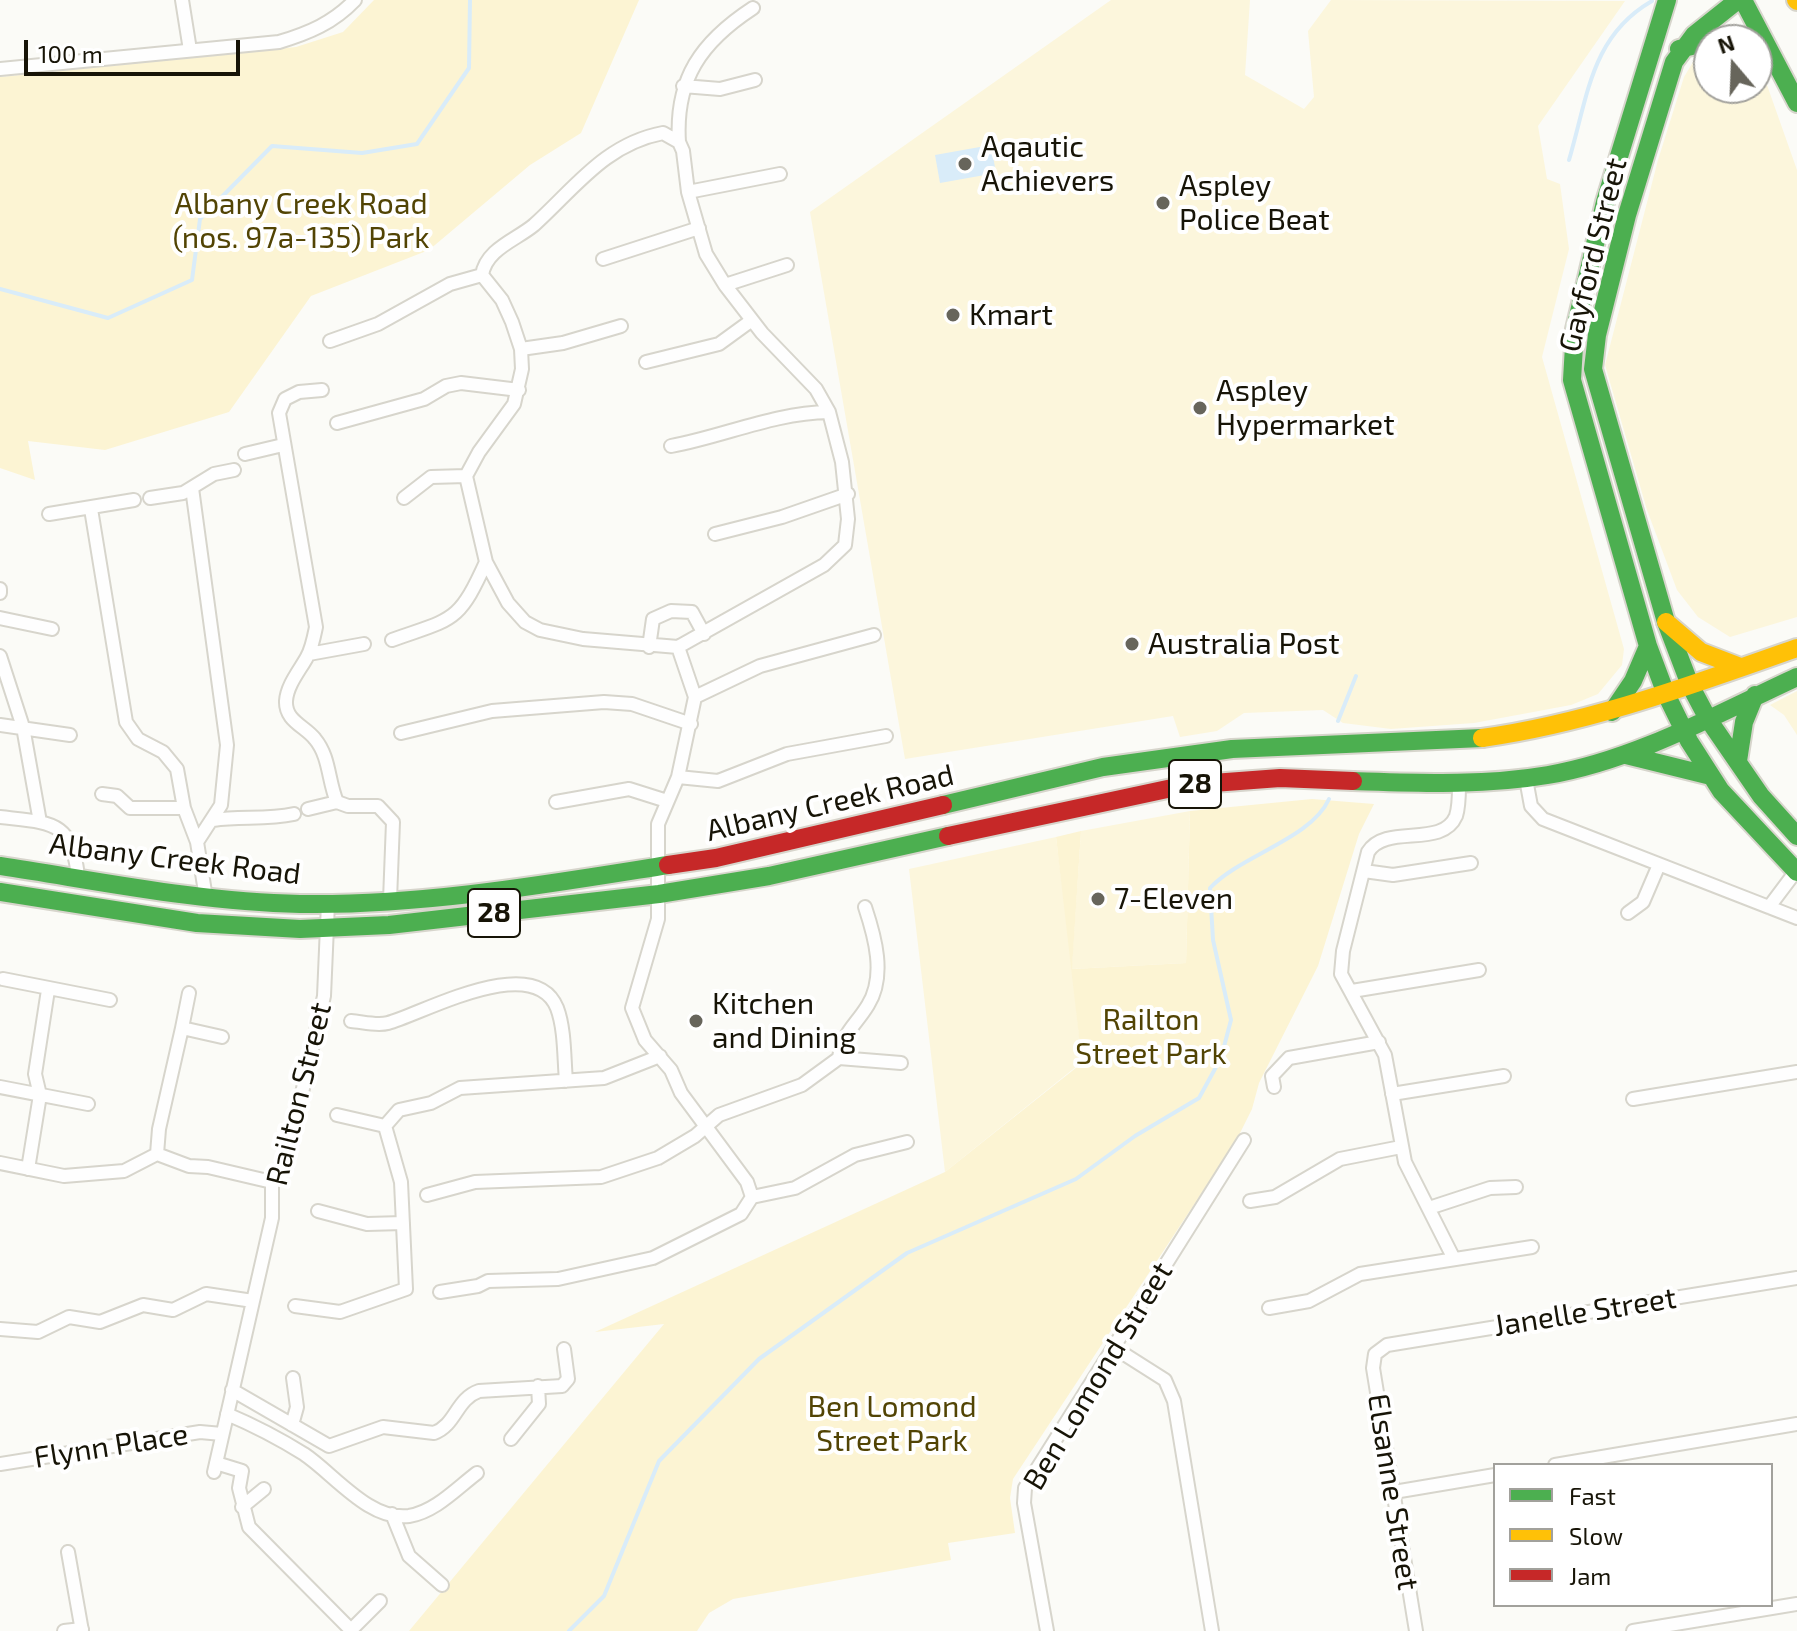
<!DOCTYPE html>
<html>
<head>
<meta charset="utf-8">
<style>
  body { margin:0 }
  #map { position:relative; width:1797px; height:1631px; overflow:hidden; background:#fbfbf7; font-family:"Exo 2",sans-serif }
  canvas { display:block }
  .legend { position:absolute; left:1493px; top:1463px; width:280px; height:144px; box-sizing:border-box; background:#fff; border:2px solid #a2a19c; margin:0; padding:10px 14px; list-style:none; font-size:24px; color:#171407 }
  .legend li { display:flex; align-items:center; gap:16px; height:40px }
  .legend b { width:40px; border:2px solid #a2a19c }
  .north { position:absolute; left:1693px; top:24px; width:80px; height:80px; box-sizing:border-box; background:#fff; border:2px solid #a2a19c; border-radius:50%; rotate:341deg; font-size:22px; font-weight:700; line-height:32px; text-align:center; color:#171407 }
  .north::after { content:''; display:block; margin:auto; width:28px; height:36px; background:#67655b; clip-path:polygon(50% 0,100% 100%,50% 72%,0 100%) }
  .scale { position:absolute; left:24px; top:40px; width:216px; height:36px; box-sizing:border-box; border:4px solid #171407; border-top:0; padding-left:10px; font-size:24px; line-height:28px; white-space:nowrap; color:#171407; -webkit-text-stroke:6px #fff; paint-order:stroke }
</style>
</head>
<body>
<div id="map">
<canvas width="1797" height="1631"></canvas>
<ul class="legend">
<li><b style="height:10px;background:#4caf50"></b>Fast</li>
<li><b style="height:10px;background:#ffc107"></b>Slow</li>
<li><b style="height:10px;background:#c62828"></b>Jam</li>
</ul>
<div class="north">N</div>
<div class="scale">100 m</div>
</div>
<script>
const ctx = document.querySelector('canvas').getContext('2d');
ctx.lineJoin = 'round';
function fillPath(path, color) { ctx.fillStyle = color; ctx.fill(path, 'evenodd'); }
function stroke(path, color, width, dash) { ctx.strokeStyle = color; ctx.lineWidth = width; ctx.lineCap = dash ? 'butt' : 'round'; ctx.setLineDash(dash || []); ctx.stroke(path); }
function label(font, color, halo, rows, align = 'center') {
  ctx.font = font + ' "Exo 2",sans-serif'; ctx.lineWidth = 8; ctx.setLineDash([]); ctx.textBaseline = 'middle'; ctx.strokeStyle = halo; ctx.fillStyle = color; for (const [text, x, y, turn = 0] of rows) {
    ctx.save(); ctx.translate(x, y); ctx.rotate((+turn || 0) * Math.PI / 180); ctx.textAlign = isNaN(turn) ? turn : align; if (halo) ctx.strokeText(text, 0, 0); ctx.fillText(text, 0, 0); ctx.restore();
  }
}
fillPath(new Path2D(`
  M 1111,0 L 1250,0 L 1245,75 L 1304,109 L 1314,97 L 1308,31 L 1331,0 L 1625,1 L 1538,126 L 1547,179 L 1560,184 L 1569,249 L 1542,357 L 1624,649 L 1622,665 L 1598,694 L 1571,705 L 1474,723 L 1391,729 L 1343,723 L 1323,710 L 1244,713 L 1217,731 L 1180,737 L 1173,716 L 905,759 L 810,212 Z
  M 1709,59 L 1709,88 L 1757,88 L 1757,66 L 1767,85 L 1797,170 L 1797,617 L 1730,637 L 1698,617 L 1677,590 L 1647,510 L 1605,365 L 1658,160 L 1684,77 L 1693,62 Z
  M 1797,691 L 1797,735 L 1784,715 L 1770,705 Z
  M 1190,811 L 1186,963 L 1072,969 L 1082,1062 L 945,1172 L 909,869 L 1056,837 L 1072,963 L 1081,831 Z`), '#fcf6dc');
fillPath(new Path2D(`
  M 374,0 L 639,0 L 581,133 L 530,165 L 429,250 L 311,296 L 229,412 L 105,450 L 28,441 L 35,480 L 0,468 L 0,77 L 296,47 L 343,32 Z
  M 1312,799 L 1374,804 L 1359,834 L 1318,966 L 1259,1083 L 1252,1109 L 1236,1141 L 1013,1479 L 1010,1498 L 1015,1533 L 948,1543 L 951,1560 L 733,1599 L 709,1613 L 697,1631 L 409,1631 L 664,1324 L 595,1332 L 945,1172 L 1082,1063 L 1056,837 L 1081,831 L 1072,969 L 1186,963 L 1190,811 Z`), '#fcf4d3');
fillPath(new Path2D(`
  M 991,145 L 996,173 L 940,183 L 935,155 Z`), '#d9ecf9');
stroke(new Path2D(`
  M 1569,160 C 1588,96 1591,36 1652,1
  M 0,289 L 108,318 L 192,280 L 200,219 L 272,146 L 362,153 L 417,144 L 469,68 L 470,0
  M 1338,721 L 1356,676
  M 569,1631 L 604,1596 L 659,1461 L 759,1359 L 907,1253 L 1076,1179 L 1135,1136 L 1199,1098 L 1221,1058 L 1231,1020 L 1213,940 L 1210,888 C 1241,855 1311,839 1329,799`), '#d9ecf9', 4);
const street = new Path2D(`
  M 182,0 L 190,50
  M 0,69 L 279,42 C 309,33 333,23 355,0
  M 683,86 L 720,89 L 755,80
  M 663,133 L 679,142 L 683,151 L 688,192 L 706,254 L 725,285 L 762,333 L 816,389 L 829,412 L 842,462 L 848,519 L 845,545 L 824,565 L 678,647 L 583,639 L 540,630 L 525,622 L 508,603 L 486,562 L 466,476 L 479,452 L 514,404 L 522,369 L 521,349 L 512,322 L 502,300 L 482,275 C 486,249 516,240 534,225 C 575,188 605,144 663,133 Z
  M 679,142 C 675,79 701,42 753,8
  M 688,192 L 780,174
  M 603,259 L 699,228
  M 725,285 L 787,265
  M 330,341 L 378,324 L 450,284 L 482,275
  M 521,349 L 563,343 L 621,326
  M 646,362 L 719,344 L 752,320
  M 322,390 L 299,392 L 285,399 L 279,413 L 316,627 C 314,637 312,648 307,657 C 300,670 287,685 286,701 C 285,721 305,726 315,739 C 330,757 328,781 337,802 L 348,806 L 378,806 L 393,822 L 390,900
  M 337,423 L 424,399 L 446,386 L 461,383 L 519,390
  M 671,446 C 725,436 773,413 829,412
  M 245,454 L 283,445
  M 192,488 L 227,745 L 221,805 L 197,842
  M 150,498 L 183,493 L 214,474 L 234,470
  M 404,498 L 431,477 L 466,476
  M 91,509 L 126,722 L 138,739 L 163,752 L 177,769 L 184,808 L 197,842 L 206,898
  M 49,514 L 134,500
  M 715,534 L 782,517 L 848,494
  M 0,589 L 0,593
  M 0,618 L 52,629
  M 392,640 C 453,618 458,624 486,562
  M 649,647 L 653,619 L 671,611 L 692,612 L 704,634
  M 678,647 L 695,697 L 678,777 L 658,824 L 658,919 L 632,1008 L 645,1040 L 671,1070 L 681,1093 L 747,1182 L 752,1197
  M 309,654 L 364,644
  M 0,656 L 23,727 L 40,822
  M 695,697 L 760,666 L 874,635
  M 0,725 L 70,735
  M 401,733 L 492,711 L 604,702 L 632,704 L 691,724
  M 678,777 L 718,781 L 787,754 L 886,736
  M 1526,779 L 1531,806 L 1543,819 L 1797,918
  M 102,794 L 117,796 L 130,808 L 184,808
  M 556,802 L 629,789 L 667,801
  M 308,809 L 337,802
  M 0,817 C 51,823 73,820 78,878
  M 213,820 C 242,816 266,820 294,814
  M 1364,871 L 1393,875 L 1471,863
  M 1769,907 L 1796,871
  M 1628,913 L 1643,902 L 1658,867
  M 3,979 L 110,1000
  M 1352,991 L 1479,970
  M 189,993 L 182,1028 L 222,1037
  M 351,1021 C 363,1022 377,1026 388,1023 C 424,1013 534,951 557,1008 C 565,1029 564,1059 566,1081
  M 839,1058 L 901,1063
  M 0,1087 L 88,1104
  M 1274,1087 L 1272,1076 L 1289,1058 L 1379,1042
  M 1392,1094 L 1504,1076
  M 1633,1099 L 1797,1072
  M 337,1115 L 385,1126 L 399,1110 L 431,1103 L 460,1088 L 604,1078 L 660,1056
  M 157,1154 L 159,1129 L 182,1028
  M 0,1163 L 64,1176 L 124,1171 L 157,1154 L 189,1166 L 208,1167 L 272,1182
  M 28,1169 L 40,1095 L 35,1074 L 48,990
  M 427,1195 L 475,1182 L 601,1177 L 658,1158 L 695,1136 L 719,1115 L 802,1085 L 839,1058 C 842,1033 856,1025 868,1005 C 886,976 875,937 865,907
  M 1250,1201 L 1275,1197 L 1340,1159 L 1401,1147
  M 1429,1208 L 1490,1188 L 1516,1187
  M 318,1211 L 367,1224 L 403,1223
  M 1454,1259 L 1405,1162 L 1385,1055 L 1341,974 L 1343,951 L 1368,852 C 1386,823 1442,849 1456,816 C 1459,807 1459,794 1459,785
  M 440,1292 L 478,1286 L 488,1281 L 558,1279 L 653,1258 L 741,1214 L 752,1197 L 795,1188 L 855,1155 L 907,1142
  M 295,1306 L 340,1312 L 406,1289 L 401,1182 L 385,1126
  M 1269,1308 L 1309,1301 L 1360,1274 L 1532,1247
  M 0,1329 L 38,1332 L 69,1317 L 100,1322 L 143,1305 L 173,1310 L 206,1294 L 253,1301
  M 1113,1347 L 1165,1380 L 1174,1401 L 1212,1631
  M 232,1390 L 329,1446 L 383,1427 L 434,1433 C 456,1425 456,1399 479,1391 L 562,1386 L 568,1379 L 564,1349
  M 227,1414 C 253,1425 280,1439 304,1454 C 334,1474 369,1521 409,1516 C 435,1512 457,1488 477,1473
  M 292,1425 L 297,1407 L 293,1378
  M 511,1439 L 539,1404 L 538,1386
  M 216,1463 L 242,1471 L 239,1488 L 249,1527 L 351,1630
  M 0,1464 L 200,1432 L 222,1434
  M 1555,1465 L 1797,1424
  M 214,1472 L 272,1218 L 272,1182 L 289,1150 L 324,996 L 328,903
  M 1394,1492 L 1495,1475
  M 242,1507 L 264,1489
  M 392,1514 L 409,1556 L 442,1585
  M 68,1552 L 82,1631
  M 64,1631 L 82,1629
  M 350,1631 L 380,1601
  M 1047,1631 L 1024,1503 L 1025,1488 L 1244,1140
  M 1416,1631 L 1373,1368 L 1375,1354 L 1387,1345 L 1797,1278
  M 1633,1631 L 1797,1604`);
const fast = new Path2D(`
  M 1667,0 L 1605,202 L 1575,329 L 1572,380 L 1648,646 L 1666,694 L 1689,741 L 1721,791 L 1797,872
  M 1738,0 L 1694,35 L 1674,62 L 1627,215 L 1597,335 L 1593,369 L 1666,622 L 1690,685 L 1708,719 L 1761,796 L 1797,836
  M 1743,0 L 1797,103
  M 1679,49 L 1709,42
  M 1612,712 L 1633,681 L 1648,646
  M 1626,755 L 1711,776
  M 1738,761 L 1744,722 L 1755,695
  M 1353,781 C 1419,783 1483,786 1548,775 C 1635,760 1717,714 1797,677
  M 943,805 L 1103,767 L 1232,749 L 1482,738
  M 0,866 C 99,881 200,902 300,904 C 422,906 548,884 668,865
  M 0,892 L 197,923 L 300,929 L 389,925 L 659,894 L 769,876 L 948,836`);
const slow = new Path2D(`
  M 1796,0 L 1797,1
  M 1727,40 L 1749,40
  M 1666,622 L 1701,652 L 1740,667
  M 1482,738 C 1590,723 1694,684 1797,648`);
const jam = new Path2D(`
  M 948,836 L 1186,785 L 1280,778 L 1353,781
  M 668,865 L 716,858 L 943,805`);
stroke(street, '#d7d5cc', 16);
stroke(fast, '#d7d5cc', 22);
stroke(slow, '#d7d5cc', 22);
stroke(jam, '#d7d5cc', 22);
stroke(street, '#fefefe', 12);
stroke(fast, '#4caf50', 18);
stroke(slow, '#ffc107', 18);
stroke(jam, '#c62828', 18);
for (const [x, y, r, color] of [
  [965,164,8,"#67655b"],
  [1163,203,8,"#67655b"],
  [953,315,8,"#67655b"],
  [1200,408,8,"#67655b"],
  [1132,644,8,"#67655b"],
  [1098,899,8,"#67655b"],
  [696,1021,8,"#67655b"]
]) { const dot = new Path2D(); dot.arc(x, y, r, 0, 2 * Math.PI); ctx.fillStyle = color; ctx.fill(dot); stroke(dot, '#fff', 3); }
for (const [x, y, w] of [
  [1195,784,52],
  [494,913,52]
]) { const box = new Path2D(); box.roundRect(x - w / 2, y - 24, w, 48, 6); ctx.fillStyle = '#fff'; ctx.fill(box); stroke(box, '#171407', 2); }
label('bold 28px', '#171407', null, [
  ["28",1195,784],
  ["28",494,913]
]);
label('30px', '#171407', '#fff', [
  ["Aqautic",981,147],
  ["Achievers",981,181],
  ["Aspley",1179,186],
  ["Police Beat",1179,220],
  ["Kmart",969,315],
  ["Aspley",1216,391],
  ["Hypermarket",1216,425],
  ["Australia Post",1148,644],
  ["7-Eleven",1114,899],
  ["Kitchen",712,1004],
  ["and Dining",712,1038]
], 'left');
label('30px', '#524404', '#fff', [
  ["Albany Creek Road",301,204],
  ["(nos. 97a-135) Park",301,238],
  ["Railton",1151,1020],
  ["Street Park",1151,1054],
  ["Ben Lomond",892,1407],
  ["Street Park",892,1441]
]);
label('30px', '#171407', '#fff', [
  ["Gayford Street",1593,255,-76],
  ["Albany Creek Road",830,803,-13],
  ["Albany Creek Road",175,859,7],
  ["Railton Street",299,1094,-76],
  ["Janelle Street",1585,1312,-9],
  ["Ben Lomond Street",1098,1376,-59],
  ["Flynn Place",111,1446,-9],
  ["Elsanne Street",1393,1492,81]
]);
</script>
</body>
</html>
